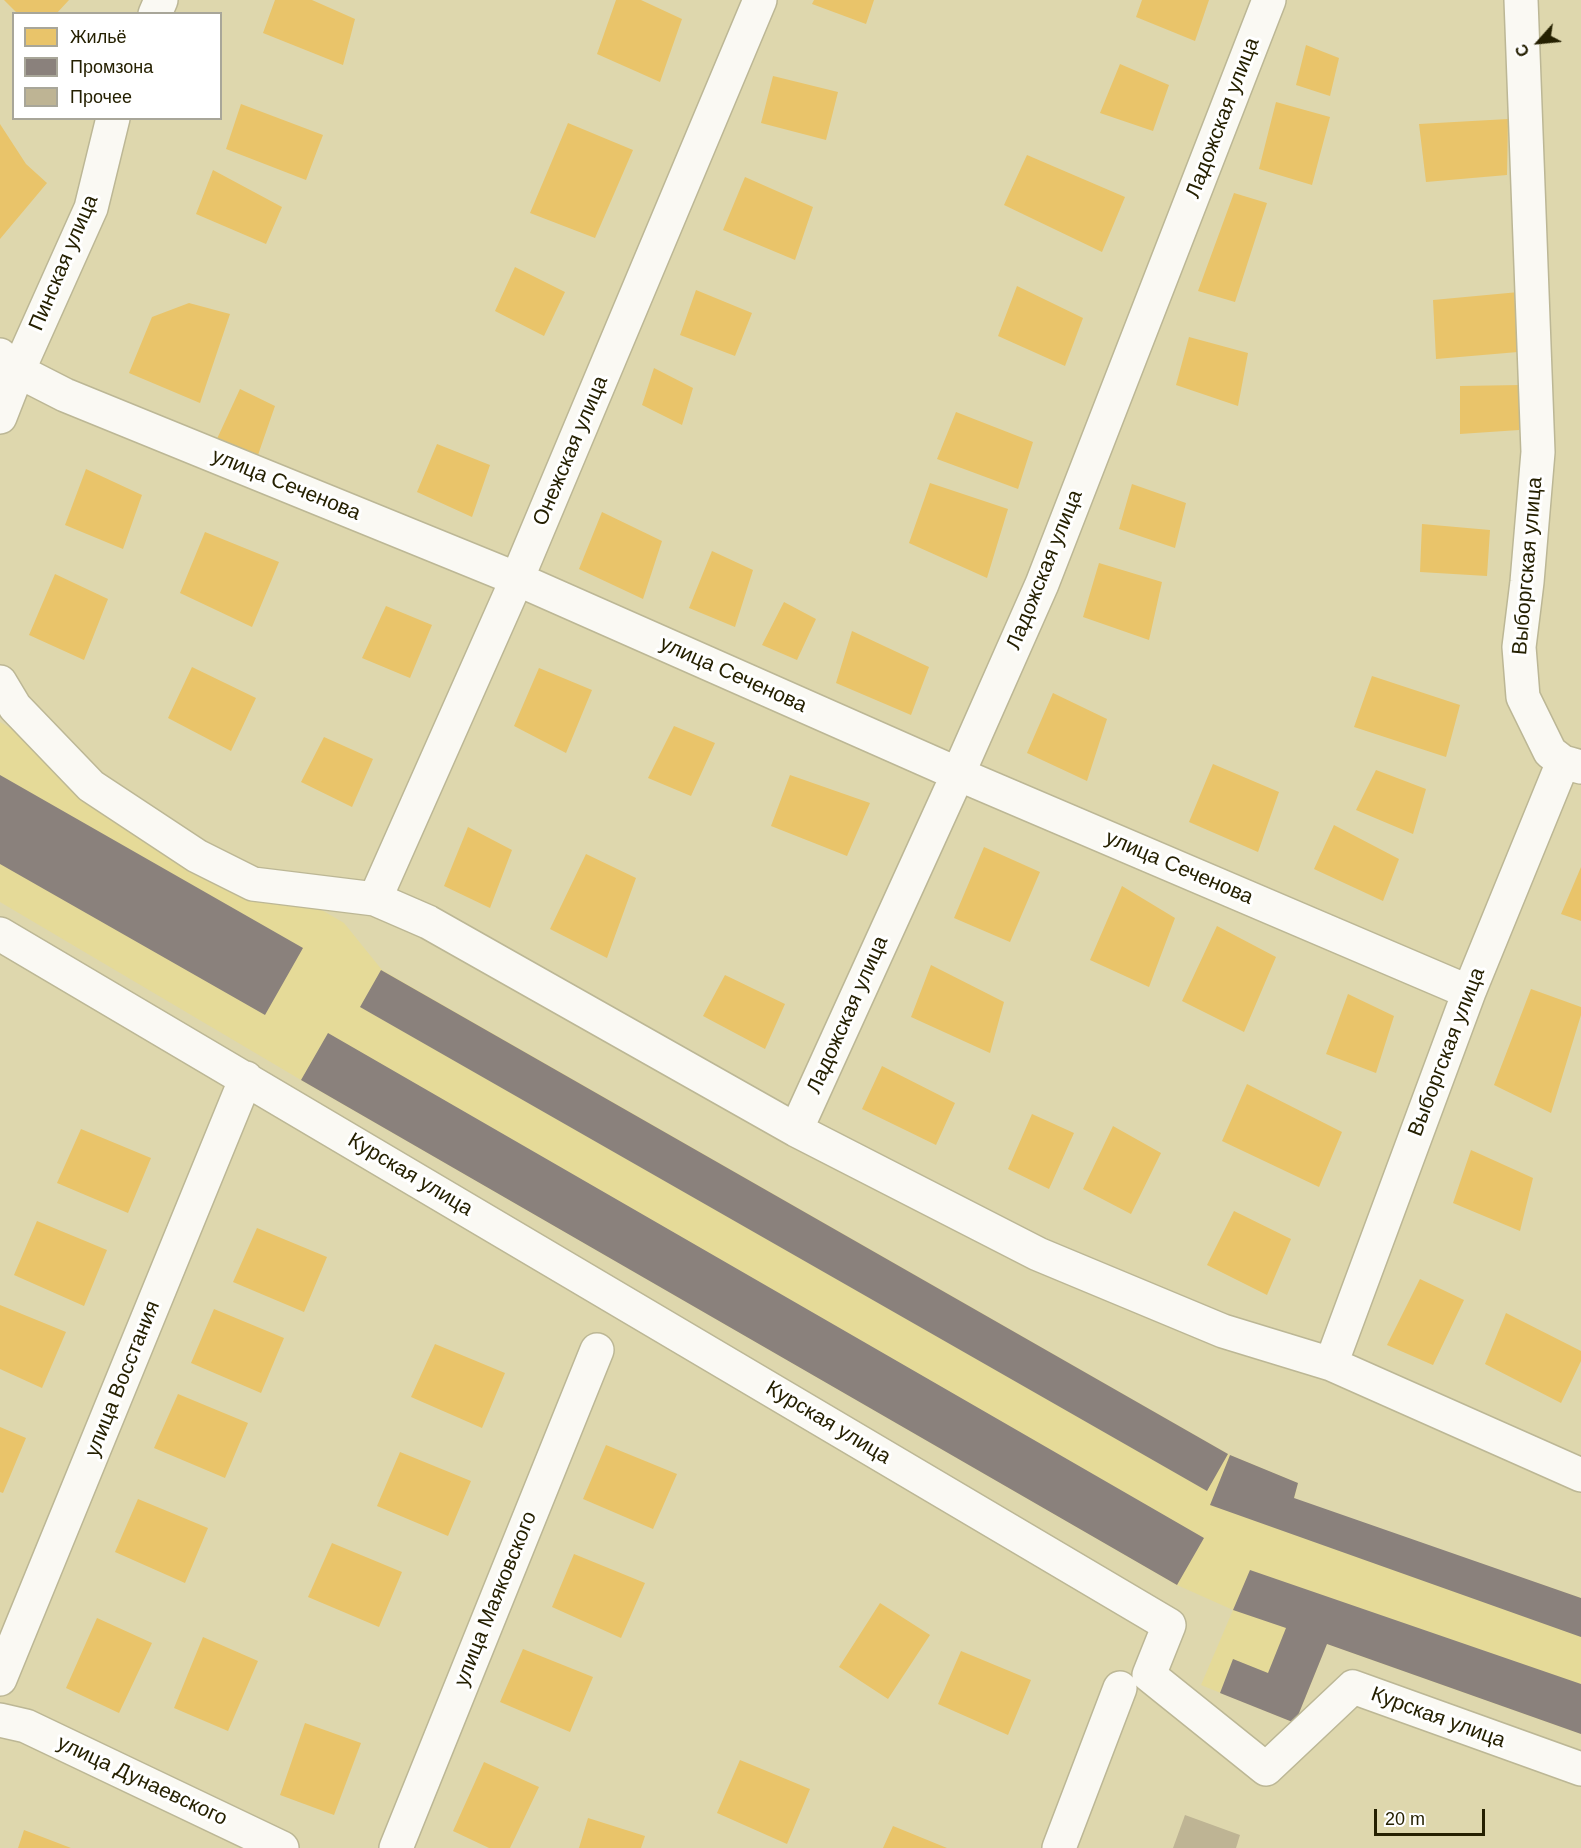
<!DOCTYPE html>
<html>
<head>
<meta charset="utf-8">
<style>
  body { margin:0 }
  #map { position:relative; width:1581px; height:1848px; overflow:hidden; background:#ded7ad; font-family:Arial,sans-serif }
  canvas { display:block }
  .legend { position:absolute; left:12px; top:12px; width:210px; height:108px; box-sizing:border-box; background:#fff; border:2px solid #a8a699; margin:0; padding:8px 10px; list-style:none; font-size:18px; color:#252001 }
  .legend li { display:flex; align-items:center; gap:12px; height:30px }
  .legend b { width:30px; border:2px solid #a8a699 }
  .north { position:absolute; left:1509px; top:12px; width:60px; height:60px; -webkit-text-stroke:4px #fff; paint-order:stroke; rotate:243deg; font-size:16px; font-weight:700; line-height:24px; text-align:center; color:#252001 }
  .north::after { content:''; display:block; margin:auto; width:21px; height:27px; background:#252001; clip-path:polygon(50% 0,100% 100%,50% 72%,0 100%) }
  .scale { position:absolute; left:1374px; top:1809px; width:111px; height:27px; box-sizing:border-box; border:3px solid #252001; border-top:0; padding-left:8px; font-size:18px; line-height:21px; white-space:nowrap; color:#252001; -webkit-text-stroke:4px #fff; paint-order:stroke }
</style>
</head>
<body>
<div id="map">
<canvas width="1581" height="1848"></canvas>
<ul class="legend">
<li><b style="height:16px;background:#e9c46a"></b>Жильё</li>
<li><b style="height:16px;background:#8a817c"></b>Промзона</li>
<li><b style="height:16px;background:#beb494"></b>Прочее</li>
</ul>
<div class="north">С</div>
<div class="scale">20 m</div>
</div>
<script>
const ctx = document.querySelector('canvas').getContext('2d');
ctx.lineJoin = 'round';
function fillPath(path, color) { ctx.fillStyle = color; ctx.fill(path, 'evenodd'); }
function stroke(path, color, width, dash) { ctx.strokeStyle = color; ctx.lineWidth = width; ctx.lineCap = dash ? 'butt' : 'round'; ctx.setLineDash(dash || []); ctx.stroke(path); }
function label(font, color, halo, rows, align = 'center') {
  ctx.font = font + ' Arial,sans-serif'; ctx.lineWidth = 6; ctx.setLineDash([]); ctx.textBaseline = 'middle'; ctx.strokeStyle = halo; ctx.fillStyle = color; for (const [text, x, y, turn = 0] of rows) {
    ctx.save(); ctx.translate(x, y); ctx.rotate((+turn || 0) * Math.PI / 180); ctx.textAlign = isNaN(turn) ? turn : align; if (halo) ctx.strokeText(text, 0, 0); ctx.fillText(text, 0, 0); ctx.restore();
  }
}
fillPath(new Path2D(`
  M 0,722 L 344,923 L 382,970 L 1230,1455 L 1298,1483 L 1294,1499 L 1581,1598 L 1581,1734 L 1327,1644 L 1295,1723 L 1201,1685 L 1233,1610 L 1177,1585 L 301,1080 L 0,902 Z`), '#e5da98');
fillPath(new Path2D(`
  M 4,0 L 69,0 L 56,14 L 18,14 Z
  M 275,0 L 312,0 L 355,19 L 343,65 L 263,33 Z
  M 616,0 L 641,0 L 682,19 L 660,82 L 597,54 Z
  M 814,0 L 874,0 L 866,24 L 812,4 Z
  M 1142,0 L 1209,0 L 1195,41 L 1136,17 Z
  M 1306,45 L 1339,58 L 1330,96 L 1296,85 Z
  M 1120,64 L 1169,85 L 1153,131 L 1100,113 Z
  M 773,76 L 838,92 L 826,140 L 761,123 Z
  M 1276,102 L 1330,117 L 1312,185 L 1259,169 Z
  M 241,104 L 323,135 L 306,180 L 226,149 Z
  M 1508,119 L 1507,175 L 1426,182 L 1419,124 Z
  M 568,123 L 633,150 L 595,238 L 530,213 Z
  M 0,124 L 26,164 L 47,183 L 0,239 Z
  M 1027,155 L 1125,197 L 1102,252 L 1004,205 Z
  M 213,170 L 282,207 L 266,244 L 196,214 Z
  M 745,177 L 813,207 L 795,260 L 723,230 Z
  M 1234,193 L 1267,203 L 1235,302 L 1198,291 Z
  M 515,267 L 565,292 L 544,336 L 495,311 Z
  M 1017,286 L 1083,318 L 1065,366 L 998,336 Z
  M 696,290 L 752,313 L 735,356 L 680,335 Z
  M 1519,292 L 1518,352 L 1436,359 L 1433,300 Z
  M 189,303 L 230,314 L 200,403 L 129,373 L 152,317 Z
  M 1189,337 L 1248,353 L 1238,406 L 1176,385 Z
  M 654,368 L 693,388 L 682,425 L 642,405 Z
  M 1522,385 L 1519,430 L 1460,434 L 1460,386 Z
  M 240,389 L 275,406 L 258,455 L 216,441 Z
  M 956,412 L 1033,442 L 1018,489 L 937,459 Z
  M 437,444 L 490,465 L 472,517 L 417,492 Z
  M 86,469 L 142,495 L 123,549 L 65,525 Z
  M 930,483 L 1008,509 L 987,578 L 909,543 Z
  M 1132,484 L 1186,503 L 1175,548 L 1119,529 Z
  M 602,512 L 662,541 L 643,599 L 579,569 Z
  M 1422,524 L 1490,530 L 1487,576 L 1420,572 Z
  M 205,532 L 279,562 L 252,627 L 180,593 Z
  M 712,551 L 753,570 L 735,627 L 689,608 Z
  M 1099,563 L 1162,582 L 1149,640 L 1083,617 Z
  M 55,574 L 108,599 L 84,660 L 29,635 Z
  M 784,602 L 816,619 L 797,660 L 762,645 Z
  M 386,606 L 432,625 L 410,678 L 362,658 Z
  M 852,631 L 929,667 L 911,715 L 836,683 Z
  M 192,667 L 256,698 L 231,751 L 168,718 Z
  M 539,668 L 592,690 L 566,753 L 514,726 Z
  M 1372,676 L 1460,705 L 1446,757 L 1354,727 Z
  M 1053,693 L 1107,719 L 1087,781 L 1027,753 Z
  M 674,726 L 715,743 L 691,796 L 648,778 Z
  M 324,737 L 373,759 L 352,807 L 301,782 Z
  M 1213,764 L 1279,792 L 1258,852 L 1189,822 Z
  M 1376,770 L 1426,789 L 1413,834 L 1356,810 Z
  M 790,775 L 870,803 L 847,856 L 771,826 Z
  M 1334,825 L 1399,859 L 1383,901 L 1314,869 Z
  M 468,827 L 512,850 L 490,908 L 444,886 Z
  M 984,847 L 1040,872 L 1010,942 L 954,918 Z
  M 586,854 L 636,878 L 607,958 L 550,929 Z
  M 1581,867 L 1581,921 L 1561,914 Z
  M 1122,886 L 1175,918 L 1149,987 L 1090,960 Z
  M 1217,926 L 1276,957 L 1244,1032 L 1182,1001 Z
  M 931,965 L 1004,1002 L 990,1053 L 911,1017 Z
  M 725,975 L 785,1004 L 765,1049 L 703,1016 Z
  M 1531,989 L 1581,1007 L 1581,1015 L 1551,1113 L 1494,1085 Z
  M 1348,994 L 1394,1016 L 1376,1073 L 1326,1054 Z
  M 882,1066 L 955,1103 L 936,1145 L 862,1109 Z
  M 1247,1084 L 1342,1132 L 1319,1187 L 1222,1141 Z
  M 1032,1114 L 1074,1133 L 1049,1189 L 1008,1169 Z
  M 1113,1126 L 1161,1153 L 1131,1214 L 1083,1189 Z
  M 81,1129 L 151,1158 L 128,1213 L 57,1183 Z
  M 1471,1150 L 1533,1178 L 1520,1231 L 1453,1203 Z
  M 1234,1211 L 1291,1239 L 1267,1295 L 1207,1265 Z
  M 37,1221 L 107,1250 L 84,1306 L 14,1275 Z
  M 257,1228 L 327,1257 L 304,1312 L 233,1282 Z
  M 1420,1279 L 1464,1300 L 1433,1365 L 1387,1345 Z
  M 0,1305 L 66,1332 L 42,1388 L 0,1369 Z
  M 214,1309 L 284,1338 L 261,1393 L 191,1363 Z
  M 1506,1313 L 1581,1351 L 1581,1361 L 1561,1403 L 1485,1364 Z
  M 435,1344 L 505,1373 L 482,1428 L 411,1397 Z
  M 178,1394 L 248,1423 L 225,1478 L 154,1448 Z
  M 0,1427 L 26,1438 L 3,1493 L 0,1492 Z
  M 606,1445 L 677,1474 L 653,1529 L 583,1499 Z
  M 400,1452 L 471,1481 L 448,1536 L 377,1506 Z
  M 138,1499 L 208,1528 L 185,1583 L 115,1552 Z
  M 332,1543 L 402,1572 L 379,1627 L 308,1597 Z
  M 574,1554 L 645,1583 L 621,1638 L 552,1607 Z
  M 880,1603 L 930,1635 L 888,1699 L 839,1667 Z
  M 97,1618 L 152,1643 L 119,1713 L 66,1688 Z
  M 203,1637 L 258,1661 L 228,1731 L 174,1708 Z
  M 523,1649 L 593,1677 L 570,1732 L 500,1702 Z
  M 961,1651 L 1031,1680 L 1008,1735 L 938,1704 Z
  M 305,1723 L 361,1743 L 334,1815 L 280,1795 Z
  M 740,1760 L 810,1789 L 787,1844 L 717,1813 Z
  M 484,1762 L 539,1787 L 510,1848 L 489,1848 L 453,1831 Z
  M 588,1818 L 645,1836 L 641,1848 L 579,1848 Z
  M 893,1826 L 947,1848 L 883,1848 Z
  M 24,1830 L 71,1848 L 18,1848 Z`), '#e9c46a');
fillPath(new Path2D(`
  M 0,775 L 303,948 L 265,1015 L 0,864 Z
  M 381,970 L 1228,1454 L 1207,1491 L 360,1007 Z
  M 328,1033 L 1204,1538 L 1177,1585 L 301,1080 Z
  M 1230,1455 L 1298,1483 L 1294,1498 L 1581,1598 L 1581,1637 L 1210,1505 Z
  M 1250,1570 L 1581,1684 L 1581,1734 L 1327,1644 L 1295,1723 L 1220,1693 L 1233,1659 L 1268,1673 L 1286,1628 L 1233,1610 Z`), '#8a817c');
fillPath(new Path2D(`
  M 1185,1815 L 1240,1835 L 1236,1848 L 1173,1848 Z`), '#beb494');
const minor = new Path2D(`
  M 1521,0 L 1538,452 L 1527,582 L 1519,647 L 1523,697 L 1550,752 L 1563,762 L 1581,767
  M 155,14 L 161,0
  M 0,355 L 18,371 L 65,395 L 517,579 L 958,774 L 1469,992
  M 0,417 L 18,371 L 91,208 L 113,118
  M 0,682 L 15,707 L 91,786 L 197,856 L 253,884 L 375,899 L 428,922 L 796,1130 L 1038,1254 L 1223,1331 L 1331,1364 L 1581,1475
  M 375,899 L 517,579 L 760,0
  M 0,934 L 1169,1625 L 1149,1675 L 1266,1769 L 1353,1687 L 1581,1769
  M 796,1130 L 958,774 L 1042,584 L 1269,0
  M 1331,1364 L 1469,992 L 1563,762
  M 0,1679 L 246,1078
  M 0,1720 L 26,1726 L 282,1848
  M 396,1848 L 597,1350
  M 1059,1848 L 1120,1688`);
stroke(minor, '#bcb795', 36);
stroke(minor, '#faf9f3', 33);
label('21px', '#252001', '#fff', [
  ["Ладожская улица",1223,118,-69],
  ["Пинская улица",64,263,-67],
  ["Онежская улица",571,451,-67],
  ["улица Сеченова",286,485,22],
  ["Выборгская улица",1528,566,-85],
  ["Ладожская улица",1045,570,-68],
  ["улица Сеченова",733,675,24],
  ["улица Сеченова",1179,868,23],
  ["Ладожская улица",848,1015,-66],
  ["Выборгская улица",1447,1052,-69],
  ["Курская улица",410,1175,31],
  ["улица Восстания",123,1379,-68],
  ["Курская улица",828,1423,31],
  ["улица Маяковского",496,1599,-68],
  ["Курская улица",1438,1718,20],
  ["улица Дунаевского",142,1781,25]
]);
</script>
</body>
</html>
